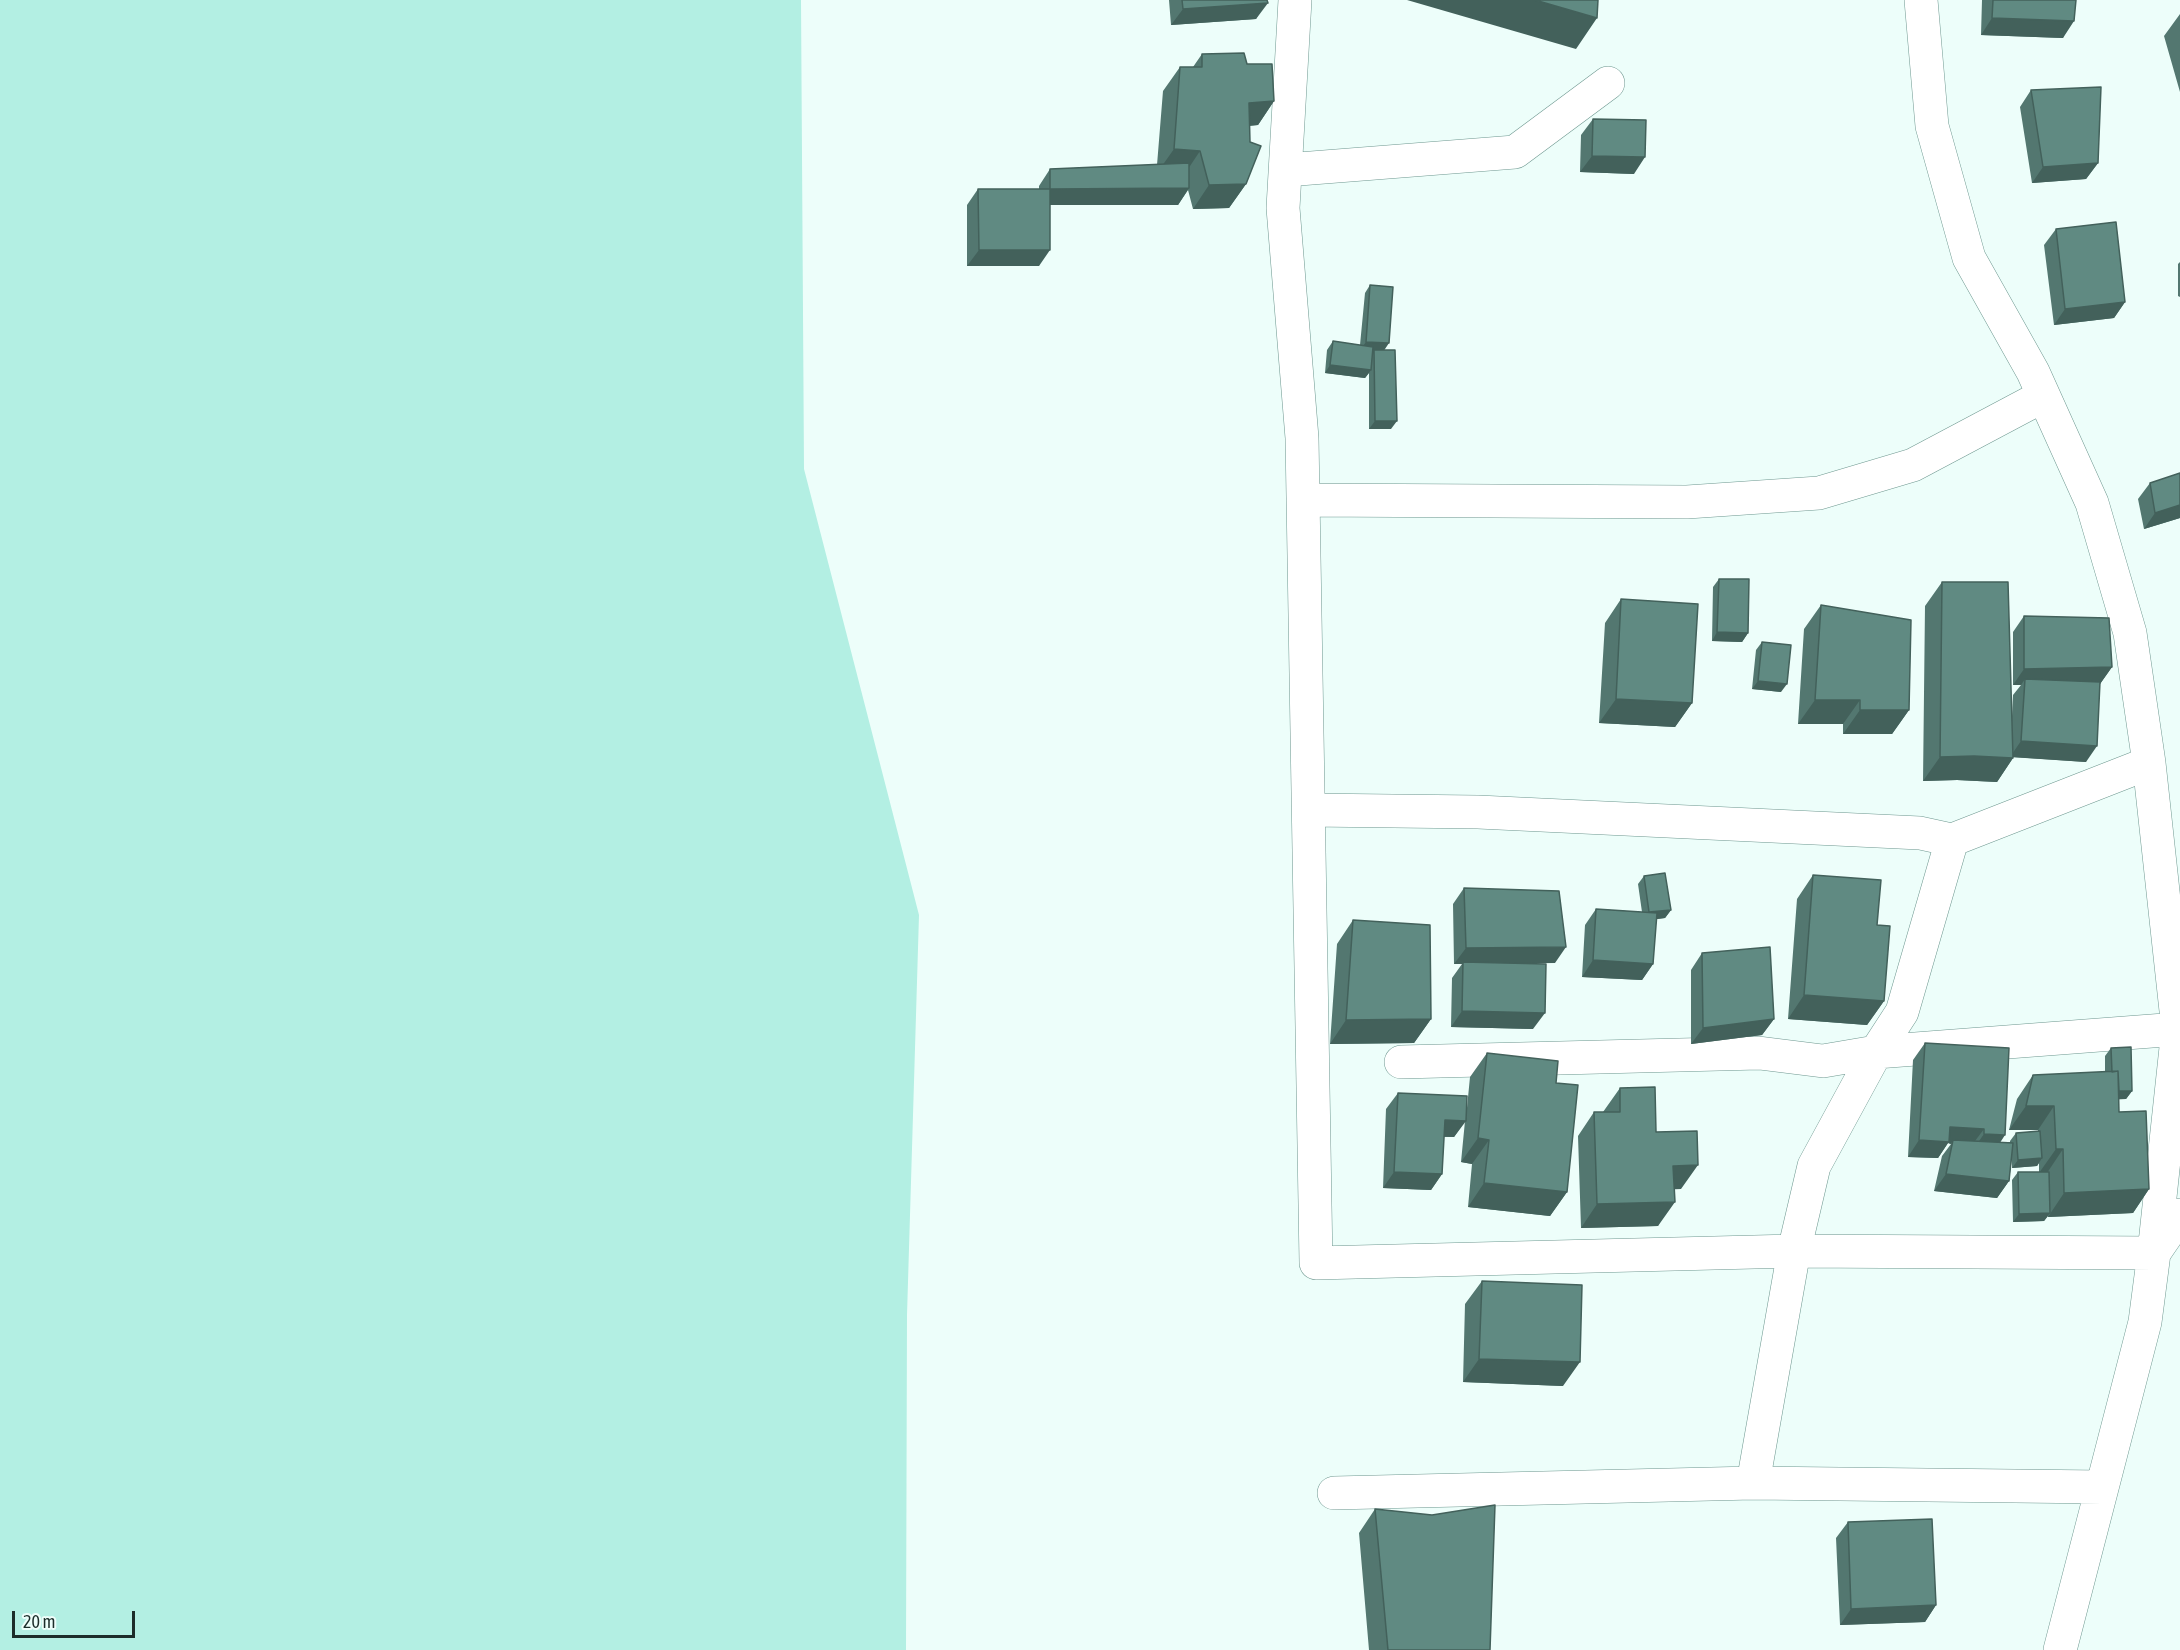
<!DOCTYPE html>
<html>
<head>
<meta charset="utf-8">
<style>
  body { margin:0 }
  #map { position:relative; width:2180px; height:1650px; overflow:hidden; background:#edfefa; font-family:"Asap Condensed",sans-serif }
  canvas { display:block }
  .scale { position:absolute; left:12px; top:1611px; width:123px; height:27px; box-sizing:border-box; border:3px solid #1c2d2a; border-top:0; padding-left:8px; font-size:18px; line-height:21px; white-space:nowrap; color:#1c2d2a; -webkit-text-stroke:4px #edfefa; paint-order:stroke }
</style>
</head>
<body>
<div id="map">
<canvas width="2180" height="1650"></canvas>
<div class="scale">20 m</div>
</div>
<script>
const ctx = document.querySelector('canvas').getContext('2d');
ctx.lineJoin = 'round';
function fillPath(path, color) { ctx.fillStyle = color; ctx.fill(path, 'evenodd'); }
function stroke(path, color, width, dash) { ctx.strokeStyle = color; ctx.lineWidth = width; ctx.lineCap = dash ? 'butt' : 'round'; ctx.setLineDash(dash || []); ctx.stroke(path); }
fillPath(new Path2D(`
  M 0,0 L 801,0 L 804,469 L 919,915 L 907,1315 L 906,1650 L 0,1650 Z`), '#b3efe3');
const minor = new Path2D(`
  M 1295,0 L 1283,208 L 1302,438 L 1316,1263 L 1794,1251 L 2154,1253 L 2180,1215
  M 1921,0 L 1932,126 L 1969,258 L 2033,372 L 2092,503 L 2130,633 L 2149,763 L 2178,1029 L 2154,1253 L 2145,1322 L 2060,1650
  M 1286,170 L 1515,152 L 1608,83
  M 1303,500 L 1687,502 L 1819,493 L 1913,465 L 2043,396
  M 1309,810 L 1478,812 L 1920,833 L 1952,840 L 2149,763
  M 1401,1062 L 1759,1053 L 1823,1061 L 1876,1052 L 2178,1029
  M 1753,1483 L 1794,1251 L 1814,1166 L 1876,1052 L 1902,1012 L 1952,840
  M 1334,1493 L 1753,1483 L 2102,1487`);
stroke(minor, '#6e9890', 34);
stroke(minor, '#fff', 33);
fillPath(new Path2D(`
  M 1169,0 L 1267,0 L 1256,19 L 1171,25 Z
  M 1982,0 L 2076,0 L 2063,38 L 1981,35 Z
  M 2180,14 L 2180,92 L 2164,36 Z
  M 1202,54 L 1247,64 L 1274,101 L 1258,125 L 1249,126 L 1246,184 L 1229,208 L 1193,209 L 1188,190 L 1178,205 L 1050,205 L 1039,266 L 967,266 L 967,205 L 978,189 L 1039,189 L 1039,186 L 1050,169 L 1157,165 L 1163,91 L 1180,67 L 1193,67 Z
  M 2031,90 L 2098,163 L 2086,179 L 2032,183 L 2020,107 Z
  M 1593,119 L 1634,174 L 1580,172 L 1581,135 Z
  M 2056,229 L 2125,302 L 2114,318 L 2054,325 L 2044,245 Z
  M 2180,262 L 2180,297 L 2178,296 L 2178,264 Z
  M 1370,285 L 1384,350 L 1391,429 L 1369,429 L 1369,373 L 1365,378 L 1325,373 L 1327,350 L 1333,341 L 1360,345 L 1365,293 Z
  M 2180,473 L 2180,518 L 2144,529 L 2138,499 L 2150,483 Z
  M 1719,579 L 1748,633 L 1742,642 L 1712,641 L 1713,587 Z
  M 1942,582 L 2012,716 L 2013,695 L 2021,685 L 2013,685 L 2013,632 L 2024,616 L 2112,667 L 2100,684 L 2086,762 L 2013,757 L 2013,758 L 1997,782 L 1957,780 L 1923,781 L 1925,606 Z
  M 1621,599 L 1692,703 L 1675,727 L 1599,723 L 1605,623 Z
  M 1821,605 L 1909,710 L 1892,734 L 1843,734 L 1843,724 L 1798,724 L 1804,629 Z
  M 1762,642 L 1781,692 L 1752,689 L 1756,650 Z
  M 1813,875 L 1877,925 L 1884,1001 L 1867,1025 L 1788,1019 L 1797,899 Z
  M 1644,876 L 1671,910 L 1665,918 L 1656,919 L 1653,964 L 1642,980 L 1582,977 L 1585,925 L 1596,909 L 1642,912 L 1638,884 Z
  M 1464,888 L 1555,963 L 1521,963 L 1533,1029 L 1451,1027 L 1452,978 L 1462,964 L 1454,964 L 1453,904 Z
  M 1353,920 L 1431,1019 L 1414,1043 L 1330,1044 L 1337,944 Z
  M 1702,953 L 1774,1019 L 1762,1035 L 1691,1044 L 1691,970 Z
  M 1925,1043 L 2000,1142 L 2010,1142 L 2010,1141 L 2016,1133 L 2038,1131 L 2038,1130 L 2009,1130 L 2017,1099 L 2033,1075 L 2105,1072 L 2105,1056 L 2111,1048 L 2132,1091 L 2126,1099 L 2119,1099 L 2119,1112 L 2149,1189 L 2133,1213 L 2048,1217 L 2048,1216 L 2044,1221 L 2013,1222 L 2012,1180 L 2018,1172 L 2039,1172 L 2039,1163 L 2037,1166 L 2012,1168 L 2012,1158 L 2009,1181 L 1997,1198 L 1934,1191 L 1942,1156 L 1951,1144 L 1948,1143 L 1938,1158 L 1908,1157 L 1913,1060 Z
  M 1487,1053 L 1556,1083 L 1567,1192 L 1550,1216 L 1468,1207 L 1472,1164 L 1461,1162 L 1465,1121 L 1454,1137 L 1444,1137 L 1442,1174 L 1431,1190 L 1383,1188 L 1386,1109 L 1398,1093 L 1466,1118 L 1470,1077 Z
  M 1620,1088 L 1656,1132 L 1681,1189 L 1674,1189 L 1658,1226 L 1581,1228 L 1578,1136 L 1594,1112 L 1603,1112 Z
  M 1482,1281 L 1563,1386 L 1463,1382 L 1465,1304 Z
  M 1375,1509 L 1490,1650 L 1369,1650 L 1359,1533 Z
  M 1848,1522 L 1936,1605 L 1925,1622 L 1840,1625 L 1836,1538 Z`), '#537770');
fillPath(new Path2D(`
  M 1407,0 L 1535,0 L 1597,18 L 1576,49 Z
  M 1268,3 L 1256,19 L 1171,25 L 1183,9 Z
  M 1992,18 L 2074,21 L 2063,38 L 1981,35 Z
  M 1274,101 L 1258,125 L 1232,127 L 1249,103 Z
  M 1174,149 L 1200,151 L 1184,175 L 1157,173 Z
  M 1592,156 L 1645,157 L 1634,174 L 1580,172 Z
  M 2098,163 L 2086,179 L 2032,183 L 2043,167 Z
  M 1246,184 L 1229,208 L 1193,209 L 1209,185 Z
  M 1189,188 L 1178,205 L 1039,205 L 1050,189 Z
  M 979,250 L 1050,250 L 1039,266 L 967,266 Z
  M 2125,302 L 2114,318 L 2054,325 L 2065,309 Z
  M 1366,342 L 1389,343 L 1383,352 L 1360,350 Z
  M 1330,365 L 1371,370 L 1365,378 L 1325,373 Z
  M 1375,421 L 1397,421 L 1391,429 L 1369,429 Z
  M 2180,505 L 2180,518 L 2144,529 L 2155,513 Z
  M 1717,632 L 1748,633 L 1742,642 L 1712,641 Z
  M 2112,667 L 2100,684 L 2025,679 L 2021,685 L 2013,685 L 2024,669 Z
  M 1758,681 L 1787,684 L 1781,692 L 1752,689 Z
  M 1616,699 L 1692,703 L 1675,727 L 1599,723 Z
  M 1815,700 L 1860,700 L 1843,724 L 1798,724 Z
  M 1860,710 L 1909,710 L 1892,734 L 1843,734 Z
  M 2021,741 L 2097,746 L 2086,762 L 2010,757 Z
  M 1974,756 L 2013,758 L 1997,782 L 1957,780 L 1923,781 L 1940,757 Z
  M 1671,910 L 1665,918 L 1643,921 L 1649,912 Z
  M 1566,947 L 1555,963 L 1463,964 L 1463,962 L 1462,964 L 1454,964 L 1466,948 Z
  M 1593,960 L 1653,964 L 1642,980 L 1582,977 Z
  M 1804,995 L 1884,1001 L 1867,1025 L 1788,1019 Z
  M 1462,1011 L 1545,1013 L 1533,1029 L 1451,1027 Z
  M 1431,1019 L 1414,1043 L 1330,1044 L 1346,1020 Z
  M 1774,1019 L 1762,1035 L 1691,1044 L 1703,1028 Z
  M 2112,1091 L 2132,1091 L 2126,1099 L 2106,1100 Z
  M 2026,1106 L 2054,1106 L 2038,1130 L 2009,1130 Z
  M 1445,1120 L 1466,1121 L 1454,1137 L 1433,1136 Z
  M 1950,1127 L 1984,1129 L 1972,1145 L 1953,1140 L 1951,1144 L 1948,1143 L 1938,1158 L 1908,1157 L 1919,1140 Z
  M 1984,1134 L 2005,1135 L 1994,1152 L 1972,1151 Z
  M 1478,1138 L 1489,1140 L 1472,1164 L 1461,1162 Z
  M 2056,1149 L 2063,1149 L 2047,1173 L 2039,1173 Z
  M 2042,1158 L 2037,1166 L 2012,1168 L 2018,1160 Z
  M 1698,1165 L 1681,1189 L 1656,1190 L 1673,1166 Z
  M 1394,1172 L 1442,1174 L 1431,1190 L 1383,1188 Z
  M 1946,1174 L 2009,1181 L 1997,1198 L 1934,1191 Z
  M 1484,1183 L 1567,1192 L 1550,1216 L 1468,1207 Z
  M 2149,1189 L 2133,1213 L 2048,1217 L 2064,1193 Z
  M 1675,1202 L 1658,1226 L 1581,1228 L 1597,1204 Z
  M 2050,1213 L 2044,1221 L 2013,1222 L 2019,1214 Z
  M 1479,1359 L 1580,1362 L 1563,1386 L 1463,1382 Z
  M 1936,1605 L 1925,1622 L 1840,1625 L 1851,1609 Z`), '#43615b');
const building = new Path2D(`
  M 1182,0 L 1267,0 L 1268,3 L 1183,9 Z
  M 1535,0 L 1598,0 L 1597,18 Z
  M 1993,0 L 2076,0 L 2074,21 L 1992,18 Z
  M 1244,53 L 1247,64 L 1272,64 L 1274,101 L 1249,103 L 1250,142 L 1261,146 L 1246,184 L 1209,185 L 1200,151 L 1174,149 L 1180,67 L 1202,67 L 1202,54 Z
  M 2101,87 L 2098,163 L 2043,167 L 2031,90 Z
  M 1593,119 L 1646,120 L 1645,157 L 1592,156 Z
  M 1189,163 L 1189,188 L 1050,189 L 1050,169 Z
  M 978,189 L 1050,189 L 1050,250 L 979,250 Z
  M 2116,222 L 2125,302 L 2065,309 L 2056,229 Z
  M 1370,285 L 1393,287 L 1389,343 L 1366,342 Z
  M 1333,341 L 1373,347 L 1371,370 L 1330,365 Z
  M 1374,350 L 1395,350 L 1397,421 L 1375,421 Z
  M 2180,473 L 2180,505 L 2155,513 L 2150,483 Z
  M 1719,579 L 1749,579 L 1748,633 L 1717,632 Z
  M 1942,582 L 2008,582 L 2013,758 L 1974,756 L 1940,757 Z
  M 1621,599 L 1698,604 L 1692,703 L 1616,699 Z
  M 1821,605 L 1911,620 L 1909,710 L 1860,710 L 1860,700 L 1815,700 Z
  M 2024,616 L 2109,618 L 2112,667 L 2024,669 Z
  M 1762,642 L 1791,645 L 1787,684 L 1758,681 Z
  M 2025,679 L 2100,682 L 2097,746 L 2021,741 Z
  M 1665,873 L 1671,910 L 1649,912 L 1644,876 Z
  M 1813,875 L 1881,880 L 1877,925 L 1890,926 L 1884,1001 L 1804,995 Z
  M 1464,888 L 1559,891 L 1566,947 L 1466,948 Z
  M 1596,909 L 1657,913 L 1653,964 L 1593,960 Z
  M 1353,920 L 1430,925 L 1431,1019 L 1346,1020 Z
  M 1770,947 L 1774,1019 L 1703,1028 L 1702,953 Z
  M 1463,962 L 1546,964 L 1545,1013 L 1462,1011 Z
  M 1925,1043 L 2009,1048 L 2005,1135 L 1984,1134 L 1984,1129 L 1950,1127 L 1949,1142 L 1919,1140 Z
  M 2131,1047 L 2132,1091 L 2119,1091 L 2118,1071 L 2112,1072 L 2111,1048 Z
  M 1487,1053 L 1558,1061 L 1556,1083 L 1578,1085 L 1567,1192 L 1484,1183 L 1489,1140 L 1478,1138 Z
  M 2118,1071 L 2119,1112 L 2146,1111 L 2149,1189 L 2064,1193 L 2063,1149 L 2056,1149 L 2054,1106 L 2026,1106 L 2033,1075 Z
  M 1655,1087 L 1656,1132 L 1697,1131 L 1698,1165 L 1673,1166 L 1675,1202 L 1597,1204 L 1594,1112 L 1620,1112 L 1620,1088 Z
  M 1398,1093 L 1467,1096 L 1466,1121 L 1445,1120 L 1442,1174 L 1394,1172 Z
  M 2040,1131 L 2042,1158 L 2018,1160 L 2016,1133 Z
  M 1953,1140 L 2013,1143 L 2009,1181 L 1946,1174 Z
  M 2018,1172 L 2049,1172 L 2050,1213 L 2019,1214 Z
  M 1482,1281 L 1582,1285 L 1580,1362 L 1479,1359 Z
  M 1495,1505 L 1490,1650 L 1388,1650 L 1375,1509 L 1432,1515 Z
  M 1932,1519 L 1936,1605 L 1851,1609 L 1848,1522 Z`);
fillPath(building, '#608a82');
stroke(building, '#43615b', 1.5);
</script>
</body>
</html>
